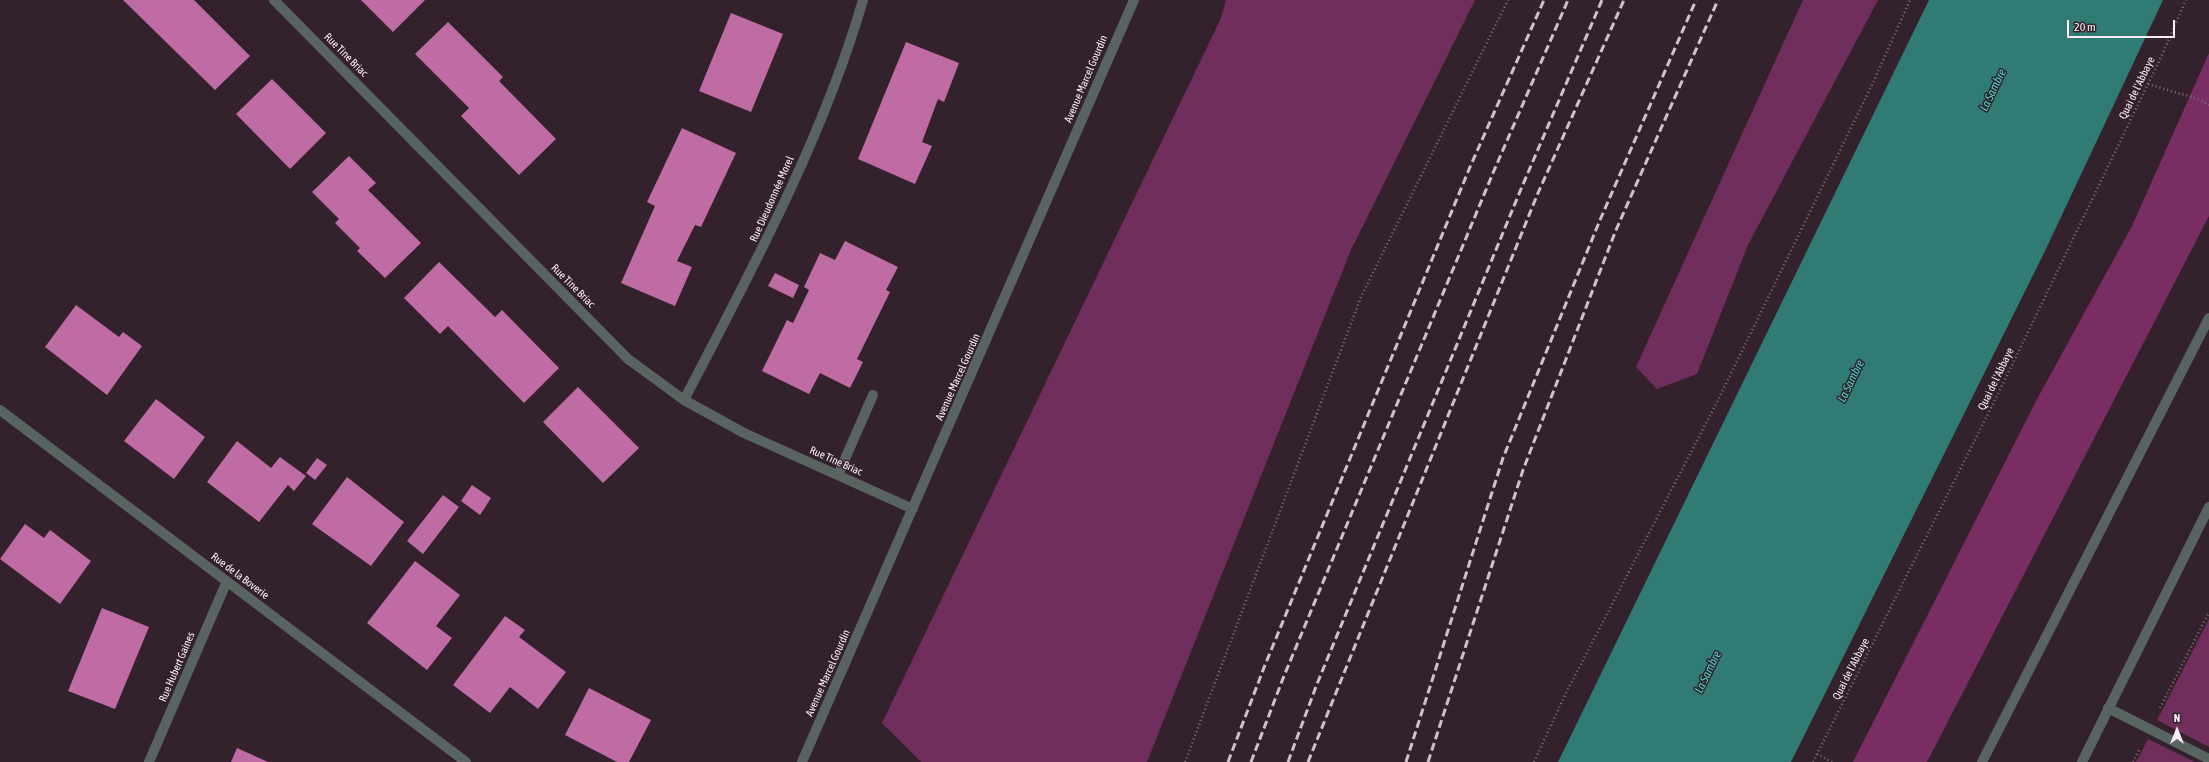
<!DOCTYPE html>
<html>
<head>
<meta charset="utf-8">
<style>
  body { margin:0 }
  #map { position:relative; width:2209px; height:762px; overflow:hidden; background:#33212c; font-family:"Asap Condensed",sans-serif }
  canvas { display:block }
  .north { position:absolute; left:2157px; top:710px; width:40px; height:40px; -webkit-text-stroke:3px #33212c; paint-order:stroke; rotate:0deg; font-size:11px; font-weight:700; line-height:16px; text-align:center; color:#faedf5 }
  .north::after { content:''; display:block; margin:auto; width:14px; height:18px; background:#faedf5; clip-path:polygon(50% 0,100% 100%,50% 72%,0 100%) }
  .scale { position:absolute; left:2067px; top:20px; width:108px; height:18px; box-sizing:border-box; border:2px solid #faedf5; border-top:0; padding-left:5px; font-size:12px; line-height:14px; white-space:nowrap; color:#faedf5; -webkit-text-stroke:3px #33212c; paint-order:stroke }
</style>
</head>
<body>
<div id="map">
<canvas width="2209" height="762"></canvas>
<div class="north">N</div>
<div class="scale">20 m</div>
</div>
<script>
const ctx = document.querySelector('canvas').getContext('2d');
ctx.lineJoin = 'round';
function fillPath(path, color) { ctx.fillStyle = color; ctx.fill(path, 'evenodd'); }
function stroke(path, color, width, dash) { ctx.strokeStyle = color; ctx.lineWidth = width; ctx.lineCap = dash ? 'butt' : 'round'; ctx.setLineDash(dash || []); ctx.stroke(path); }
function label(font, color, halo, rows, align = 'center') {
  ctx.font = font + ' "Asap Condensed",sans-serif'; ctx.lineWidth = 3; ctx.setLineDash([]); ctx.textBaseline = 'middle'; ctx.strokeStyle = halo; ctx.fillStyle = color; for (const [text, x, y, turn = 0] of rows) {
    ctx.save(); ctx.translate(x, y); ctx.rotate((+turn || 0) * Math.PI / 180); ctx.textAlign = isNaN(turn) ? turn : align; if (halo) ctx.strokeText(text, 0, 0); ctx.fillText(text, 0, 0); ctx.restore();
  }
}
fillPath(new Path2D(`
  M 1226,0 L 1475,0 L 1351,250 L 1147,762 L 921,762 L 882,723 L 1221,18 Z
  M 1803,0 L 1878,0 L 1748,245 L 1697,374 L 1657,389 L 1636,367 Z
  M 2209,619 L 2209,747 L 2157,720 Z
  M 2148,739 L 2195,762 L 2136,762 Z`), '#6f2e5c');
fillPath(new Path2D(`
  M 2209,53 L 2209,216 L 1927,762 L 1853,762 L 2036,401 L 2132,226 Z`), '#792d63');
fillPath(new Path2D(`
  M 1929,0 L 2163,0 L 2045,251 L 1791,762 L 1558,762 Z`), '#307c75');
fillPath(new Path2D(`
  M 123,0 L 194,0 L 250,56 L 215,90 Z
  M 361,0 L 425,0 L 393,32 Z
  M 731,13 L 783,34 L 751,112 L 699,91 Z
  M 448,22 L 503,77 L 499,81 L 556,139 L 519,175 L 461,116 L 469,108 L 415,54 Z
  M 906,42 L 959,63 L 944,102 L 938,99 L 922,142 L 932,146 L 915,184 L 858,159 Z
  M 272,79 L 326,133 L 290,169 L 236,114 Z
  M 682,128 L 736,153 L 701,227 L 695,225 L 677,261 L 692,267 L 675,306 L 621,283 L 655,206 L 647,202 Z
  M 349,156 L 376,183 L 368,190 L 421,243 L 385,278 L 357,251 L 360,248 L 335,223 L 339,219 L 312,192 Z
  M 845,241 L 898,267 L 886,290 L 890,292 L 857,359 L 863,362 L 850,388 L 820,373 L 809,394 L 762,371 L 787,320 L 793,323 L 809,290 L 804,287 L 820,253 L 835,260 Z
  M 439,262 L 495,317 L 502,310 L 559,368 L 524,403 L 448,326 L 440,334 L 404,298 Z
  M 775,273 L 799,285 L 793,298 L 768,286 Z
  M 76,305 L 119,337 L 123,332 L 142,346 L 107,395 L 45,347 Z
  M 578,387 L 639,448 L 603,483 L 543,422 Z
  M 156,399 L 205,437 L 174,479 L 124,441 Z
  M 237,441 L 271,468 L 280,457 L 306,476 L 294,491 L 288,485 L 259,522 L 207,482 Z
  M 317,458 L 327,465 L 315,480 L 306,473 Z
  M 347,477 L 404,522 L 371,566 L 312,524 Z
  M 472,485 L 491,498 L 480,515 L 461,501 Z
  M 443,495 L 459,507 L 423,554 L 407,541 Z
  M 25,524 L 44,538 L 50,530 L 91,561 L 60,604 L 0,559 Z
  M 415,561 L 460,595 L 436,626 L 452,638 L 427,670 L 367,623 Z
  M 102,608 L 149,627 L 115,709 L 68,691 Z
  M 505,616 L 525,630 L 519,637 L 566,672 L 538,709 L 510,687 L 490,713 L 453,685 Z
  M 589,688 L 651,720 L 629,762 L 617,762 L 565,735 Z
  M 237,748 L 268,762 L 231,762 Z`), '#bf6ca4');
stroke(new Path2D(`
  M 2148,84 L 2201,100 L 2209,105
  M 2160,708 L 2209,612
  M 1817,754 L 1832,762
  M 1185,762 L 1361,297 L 1508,0
  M 1534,762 L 1566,693 L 1717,402 L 1872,85 L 1910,0
  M 1813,762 L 1998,394 L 2161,57 L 2186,0
  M 2133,762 L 2139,750`), '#83737d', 2.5, [1, 3]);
stroke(new Path2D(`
  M 274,0 L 628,359 L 684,400 L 744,433 L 913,509
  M 684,400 C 751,271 822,141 863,0
  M 0,410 L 466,762
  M 838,475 L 873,395
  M 2108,708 L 2209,759
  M 149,762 L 227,581
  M 802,762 L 1134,0
  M 1982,762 L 2209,318
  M 2082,762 L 2209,507`), '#586462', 10);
stroke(new Path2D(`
  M 1228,762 L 1265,665 L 1470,167 L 1544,0
  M 1251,762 L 1284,676 L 1493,173 L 1568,0
  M 1288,762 L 1317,684 L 1521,189 L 1602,0
  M 1308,762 L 1538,193 L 1624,0
  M 1406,762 L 1503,458 L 1600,220 L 1696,0
  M 1428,762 L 1523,470 L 1616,230 L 1718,0`), '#cfc1ca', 3, [8, 4]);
label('11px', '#faedf5', '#33212c', [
  ["Rue Tine Briac",346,55,45],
  ["Avenue Marcel Gourdin",1086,79,-67],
  ["Quai de l'Abbaye",2137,88,-64],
  ["Rue Dieudonnée Morel",772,199,-66],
  ["Rue Tine Briac",573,286,45],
  ["Avenue Marcel Gourdin",958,377,-66],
  ["Quai de l'Abbaye",1996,379,-64],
  ["Rue Tine Briac",836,461,24],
  ["Rue de la Boverie",240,576,37],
  ["Rue Hubert Gaines",177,667,-67],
  ["Quai de l'Abbaye",1851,669,-63],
  ["Avenue Marcel Gourdin",828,673,-66]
]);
label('italic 12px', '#44d9cc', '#33212c', [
  ["La Sambre",1993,90,-64],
  ["La Sambre",1851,381,-64],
  ["La Sambre",1708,672,-64]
]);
</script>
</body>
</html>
